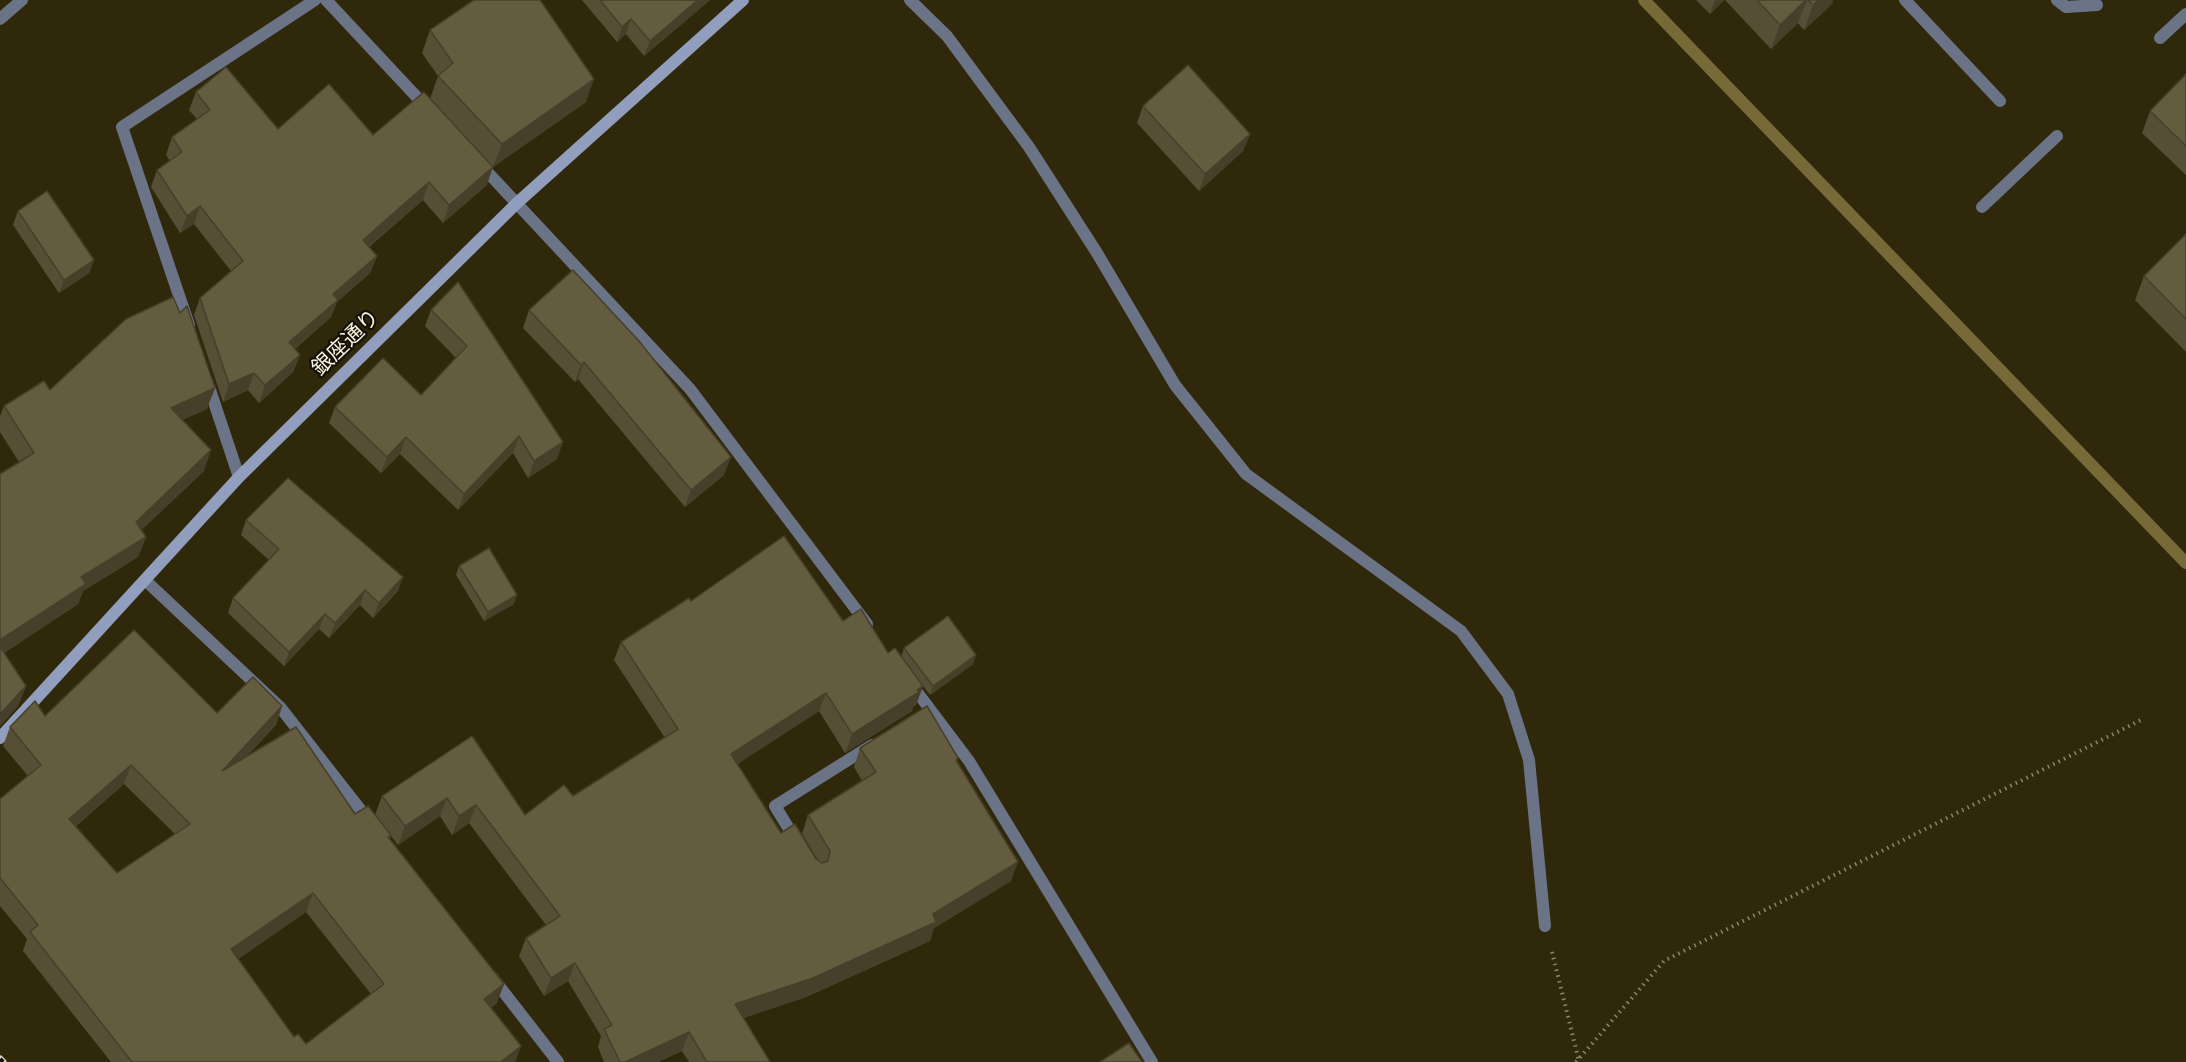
<!DOCTYPE html>
<html>
<head>
<meta charset="utf-8">
<style>
  body { margin:0 }
  canvas { display:block; background:#30280a }
</style>
</head>
<body>
<canvas width="2186" height="1062"></canvas>
<script>
const ctx = document.querySelector('canvas').getContext('2d');
ctx.lineJoin = 'round';
function stroke(path, color, width, dash) { ctx.strokeStyle = color; ctx.lineWidth = width; ctx.lineCap = dash ? 'butt' : 'round'; ctx.setLineDash(dash || []); ctx.stroke(path); }
function fillPath(path, color) { ctx.fillStyle = color; ctx.fill(path, 'evenodd'); }
function label(font, color, halo, rows, align = 'center') {
  ctx.font = font + ' "Source Sans 3","Noto Sans JP",sans-serif'; ctx.lineWidth = 4.5; ctx.setLineDash([]); ctx.textBaseline = 'middle'; ctx.strokeStyle = halo; ctx.fillStyle = color; for (const [text, x, y, turn = 0] of rows) {
    ctx.save(); ctx.translate(x, y); ctx.rotate((+turn || 0) * Math.PI / 180); ctx.textAlign = isNaN(turn) ? turn : align; if (halo) ctx.strokeText(text, 0, 0); ctx.fillText(text, 0, 0); ctx.restore();
  }
}
stroke(new Path2D(`
  M 1644,0 L 2186,563`), '#776a38', 12);
stroke(new Path2D(`
  M 1552,952 L 1579,1061
  M 1576,1062 L 1664,961 L 2141,720`), '#8b856d', 4, [1.5, 4.5]);
stroke(new Path2D(`
  M 1905,0 L 2000,101
  M 2057,0 L 2066,7 L 2097,5
  M 2160,38 L 2186,14
  M 1982,207 L 2057,136
  M 797,842 L 775,806 L 872,745`), '#6b7387', 12);
stroke(new Path2D(`
  M 326,0 L 428,109
  M 910,0 L 947,36 L 1029,147 L 1097,253 L 1175,385 L 1246,474 L 1461,631 L 1508,694 L 1529,760 L 1545,926
  M 0,19 L 22,0
  M 479,163 L 690,389 L 867,624
  M 189,325 L 122,127 L 315,0
  M 207,381 L 239,477
  M 145,580 L 280,707 L 370,822
  M 911,684 L 969,761 L 1152,1062
  M 492,977 L 558,1062`), '#6b7387', 12);
stroke(new Path2D(`
  M 0,738 L 239,477 L 517,203 L 743,0`), '#919ebd', 12);
const rail = new Path2D(`
  M 0,1059 L 3,1062`);
stroke(rail, '#ded9c6', 7);
stroke(rail, '#151106', 4.5, [14]);
fillPath(new Path2D(`
  M 582,0 L 710,0 L 644,56 L 626,34 L 617,42 Z
  M 1696,0 L 1724,0 L 1710,14 Z
  M 1725,0 L 1833,0 L 1832,4 L 1804,30 L 1798,23 L 1771,49 Z
  M 430,30 L 586,102 L 493,167 L 431,100 L 487,185 L 443,223 L 423,200 L 369,247 L 377,256 L 370,273 L 337,302 L 331,317 L 295,349 L 300,355 L 293,372 L 259,403 L 248,390 L 223,402 L 194,315 L 200,298 L 231,271 L 194,224 L 180,233 L 151,187 L 157,170 L 170,161 L 166,155 L 172,137 L 197,119 L 189,110 L 196,92 L 278,129 L 373,135 L 430,99 L 438,76 L 422,53 Z
  M 2186,74 L 2186,175 L 2142,133 L 2150,111 Z
  M 1143,106 L 1250,134 L 1243,151 L 1199,191 L 1137,123 Z
  M 18,211 L 94,260 L 89,273 L 59,293 L 13,225 Z
  M 2186,234 L 2186,352 L 2135,300 L 2144,276 Z
  M 458,282 L 557,459 L 528,478 L 513,453 L 458,510 L 400,454 L 381,473 L 329,423 L 335,407 L 421,395 L 456,358 L 425,326 L 431,310 Z
  M 529,310 L 724,475 L 685,507 L 578,379 L 575,382 L 523,328 Z
  M 50,390 L 207,409 L 182,420 L 204,471 L 141,530 L 146,537 L 138,557 L 83,591 L 78,604 L 4,653 L 26,686 L 18,706 L 0,726 L 0,474 L 19,462 L 0,432 L 0,416 L 4,406 Z
  M 246,520 L 398,591 L 373,618 L 360,605 L 329,638 L 319,629 L 284,666 L 228,613 L 233,598 L 269,560 L 241,535 Z
  M 459,566 L 514,604 L 484,621 L 456,575 Z
  M 691,601 L 843,621 L 888,653 L 901,657 L 904,648 L 976,655 L 973,664 L 930,695 L 923,686 L 916,705 L 913,707 L 912,711 L 845,753 L 819,711 L 737,764 L 781,833 L 818,860 L 802,834 L 808,815 L 862,781 L 854,767 L 860,748 L 958,758 L 957,762 L 1011,881 L 934,928 L 930,941 L 806,997 L 743,1018 L 770,1062 L 689,1062 L 682,1051 L 658,1062 L 604,1062 L 598,1047 L 601,1036 L 568,981 L 544,996 L 519,956 L 526,938 L 546,925 L 469,823 L 452,835 L 440,816 L 398,845 L 391,836 L 390,839 L 497,1003 L 491,1008 L 521,1046 L 515,1062 L 111,1062 L 23,951 L 27,939 L 0,906 L 0,799 L 28,776 L 3,746 L 10,727 L 45,716 L 217,713 L 282,706 L 276,725 L 245,758 L 355,814 L 375,815 L 382,796 L 472,736 L 525,815 L 573,796 L 665,738 L 614,660 L 621,642 ZM 124,784 L 175,834 L 117,873 L 76,826 ZM 306,912 L 371,994 L 306,1044 L 294,1037 L 238,959 Z`), '#564f35');
fillPath(new Path2D(`
  M 698,0 L 710,0 L 644,56 L 650,41 Z
  M 1715,0 L 1724,0 L 1710,14 Z
  M 1806,0 L 1807,0 L 1798,23 L 1771,49 L 1780,25 Z
  M 1818,0 L 1833,0 L 1832,4 L 1804,30 L 1813,5 Z
  M 631,19 L 626,34 L 617,42 L 622,27 Z
  M 594,79 L 586,102 L 493,167 L 502,144 Z
  M 1250,134 L 1243,151 L 1199,191 L 1205,174 Z
  M 493,167 L 487,185 L 443,223 L 449,205 Z
  M 429,182 L 423,200 L 356,257 L 363,240 Z
  M 200,206 L 194,224 L 180,233 L 187,216 Z
  M 377,256 L 370,273 L 337,302 L 331,317 L 282,359 L 289,342 L 333,294 Z
  M 94,260 L 89,273 L 59,293 L 64,280 Z
  M 300,355 L 293,372 L 259,403 L 265,385 Z
  M 584,362 L 578,379 L 575,382 L 581,365 Z
  M 254,373 L 248,390 L 223,402 L 229,384 Z
  M 215,388 L 207,409 L 164,428 L 171,408 Z
  M 519,436 L 513,453 L 458,510 L 464,494 Z
  M 406,437 L 400,454 L 381,473 L 387,457 Z
  M 563,442 L 557,459 L 528,478 L 534,461 Z
  M 211,450 L 204,471 L 129,542 L 136,522 Z
  M 731,457 L 724,475 L 685,507 L 691,490 Z
  M 146,537 L 138,557 L 83,591 L 78,604 L 0,655 L 0,640 L 81,577 Z
  M 403,577 L 398,591 L 373,618 L 379,603 Z
  M 365,590 L 360,605 L 329,638 L 335,623 Z
  M 517,595 L 514,604 L 484,621 L 488,612 Z
  M 325,614 L 319,629 L 284,666 L 289,652 Z
  M 976,655 L 973,664 L 930,695 L 933,686 Z
  M 26,686 L 18,706 L 0,726 L 0,714 Z
  M 923,686 L 916,705 L 913,707 L 912,711 L 845,753 L 852,734 Z
  M 826,693 L 819,711 L 724,773 L 731,754 Z
  M 282,706 L 276,725 L 215,790 L 222,771 Z
  M 131,765 L 124,784 L 62,837 L 69,819 Z
  M 447,798 L 440,816 L 398,845 L 405,826 Z
  M 476,805 L 469,823 L 452,835 L 459,816 Z
  M 1018,862 L 1011,881 L 934,928 L 930,941 L 806,997 L 728,1023 L 735,1004 L 933,914 Z
  M 313,893 L 306,912 L 225,968 L 231,949 Z
  M 575,963 L 568,981 L 544,996 L 551,978 Z
  M 504,984 L 497,1003 L 477,1018 L 484,999 Z
  M 689,1032 L 682,1051 L 658,1062 L 625,1062 Z
  M 521,1046 L 515,1062 L 501,1062 Z`), '#46402b');
const building = new Path2D(`
  M 474,0 L 540,0 L 594,79 L 502,144 L 438,76 L 453,63 L 430,30 Z
  M 600,0 L 698,0 L 650,41 L 631,19 L 622,27 Z
  M 1757,0 L 1806,0 L 1780,25 Z
  M 1808,0 L 1818,0 L 1813,5 Z
  M 1188,65 L 1250,134 L 1205,174 L 1143,106 Z
  M 226,67 L 278,129 L 329,84 L 373,135 L 424,92 L 493,167 L 449,205 L 429,182 L 363,240 L 377,256 L 333,294 L 338,300 L 289,342 L 300,355 L 265,385 L 254,373 L 229,384 L 200,298 L 243,261 L 200,206 L 187,216 L 157,170 L 182,152 L 172,137 L 210,110 L 196,92 Z
  M 2186,74 L 2186,146 L 2150,111 Z
  M 47,191 L 94,260 L 64,280 L 18,211 Z
  M 2186,234 L 2186,319 L 2144,276 Z
  M 573,270 L 639,341 L 731,457 L 691,490 L 584,362 L 581,365 L 529,310 Z
  M 458,282 L 563,442 L 534,461 L 519,436 L 464,494 L 406,437 L 387,457 L 335,407 L 383,358 L 421,395 L 467,346 L 431,310 Z
  M 173,297 L 180,313 L 187,306 L 215,388 L 171,408 L 211,450 L 136,522 L 146,537 L 81,577 L 86,584 L 0,640 L 0,474 L 34,453 L 4,406 L 44,381 L 50,390 L 126,319 Z
  M 288,478 L 403,577 L 379,603 L 365,590 L 335,623 L 325,614 L 289,652 L 233,598 L 279,549 L 246,520 Z
  M 784,536 L 843,621 L 861,609 L 888,653 L 895,648 L 923,686 L 917,690 L 919,692 L 852,734 L 826,693 L 731,754 L 781,833 L 795,824 L 816,859 L 822,863 L 828,861 L 830,851 L 808,815 L 876,772 L 860,748 L 927,706 L 958,758 L 956,760 L 1018,862 L 933,914 L 936,922 L 813,978 L 735,1004 L 770,1062 L 707,1062 L 689,1032 L 625,1062 L 620,1062 L 604,1029 L 612,1025 L 575,963 L 551,978 L 526,938 L 560,916 L 476,805 L 459,816 L 447,798 L 405,826 L 382,796 L 472,736 L 525,815 L 564,785 L 573,796 L 678,729 L 621,642 L 689,598 L 691,601 Z
  M 489,548 L 517,595 L 488,612 L 459,566 Z
  M 948,616 L 976,655 L 933,686 L 904,648 Z
  M 134,630 L 217,713 L 253,677 L 282,706 L 222,771 L 296,727 L 355,814 L 368,806 L 391,835 L 388,837 L 504,984 L 484,999 L 521,1046 L 501,1062 L 132,1062 L 30,932 L 38,925 L 0,878 L 0,799 L 41,765 L 10,727 L 35,701 L 45,716 ZM 131,765 L 190,824 L 117,873 L 69,819 ZM 313,893 L 384,984 L 306,1044 L 298,1034 L 294,1037 L 231,949 Z
  M 0,647 L 26,686 L 0,714 Z
  M 1129,1043 L 1142,1062 L 1100,1062 Z`);
fillPath(building, '#645c3e');
stroke(building, '#46402b', 1.5);
label('21px', '#f8f4e3', '#151106', [
  ["銀座通り",347,344,-44]
]);
</script>
</body>
</html>
